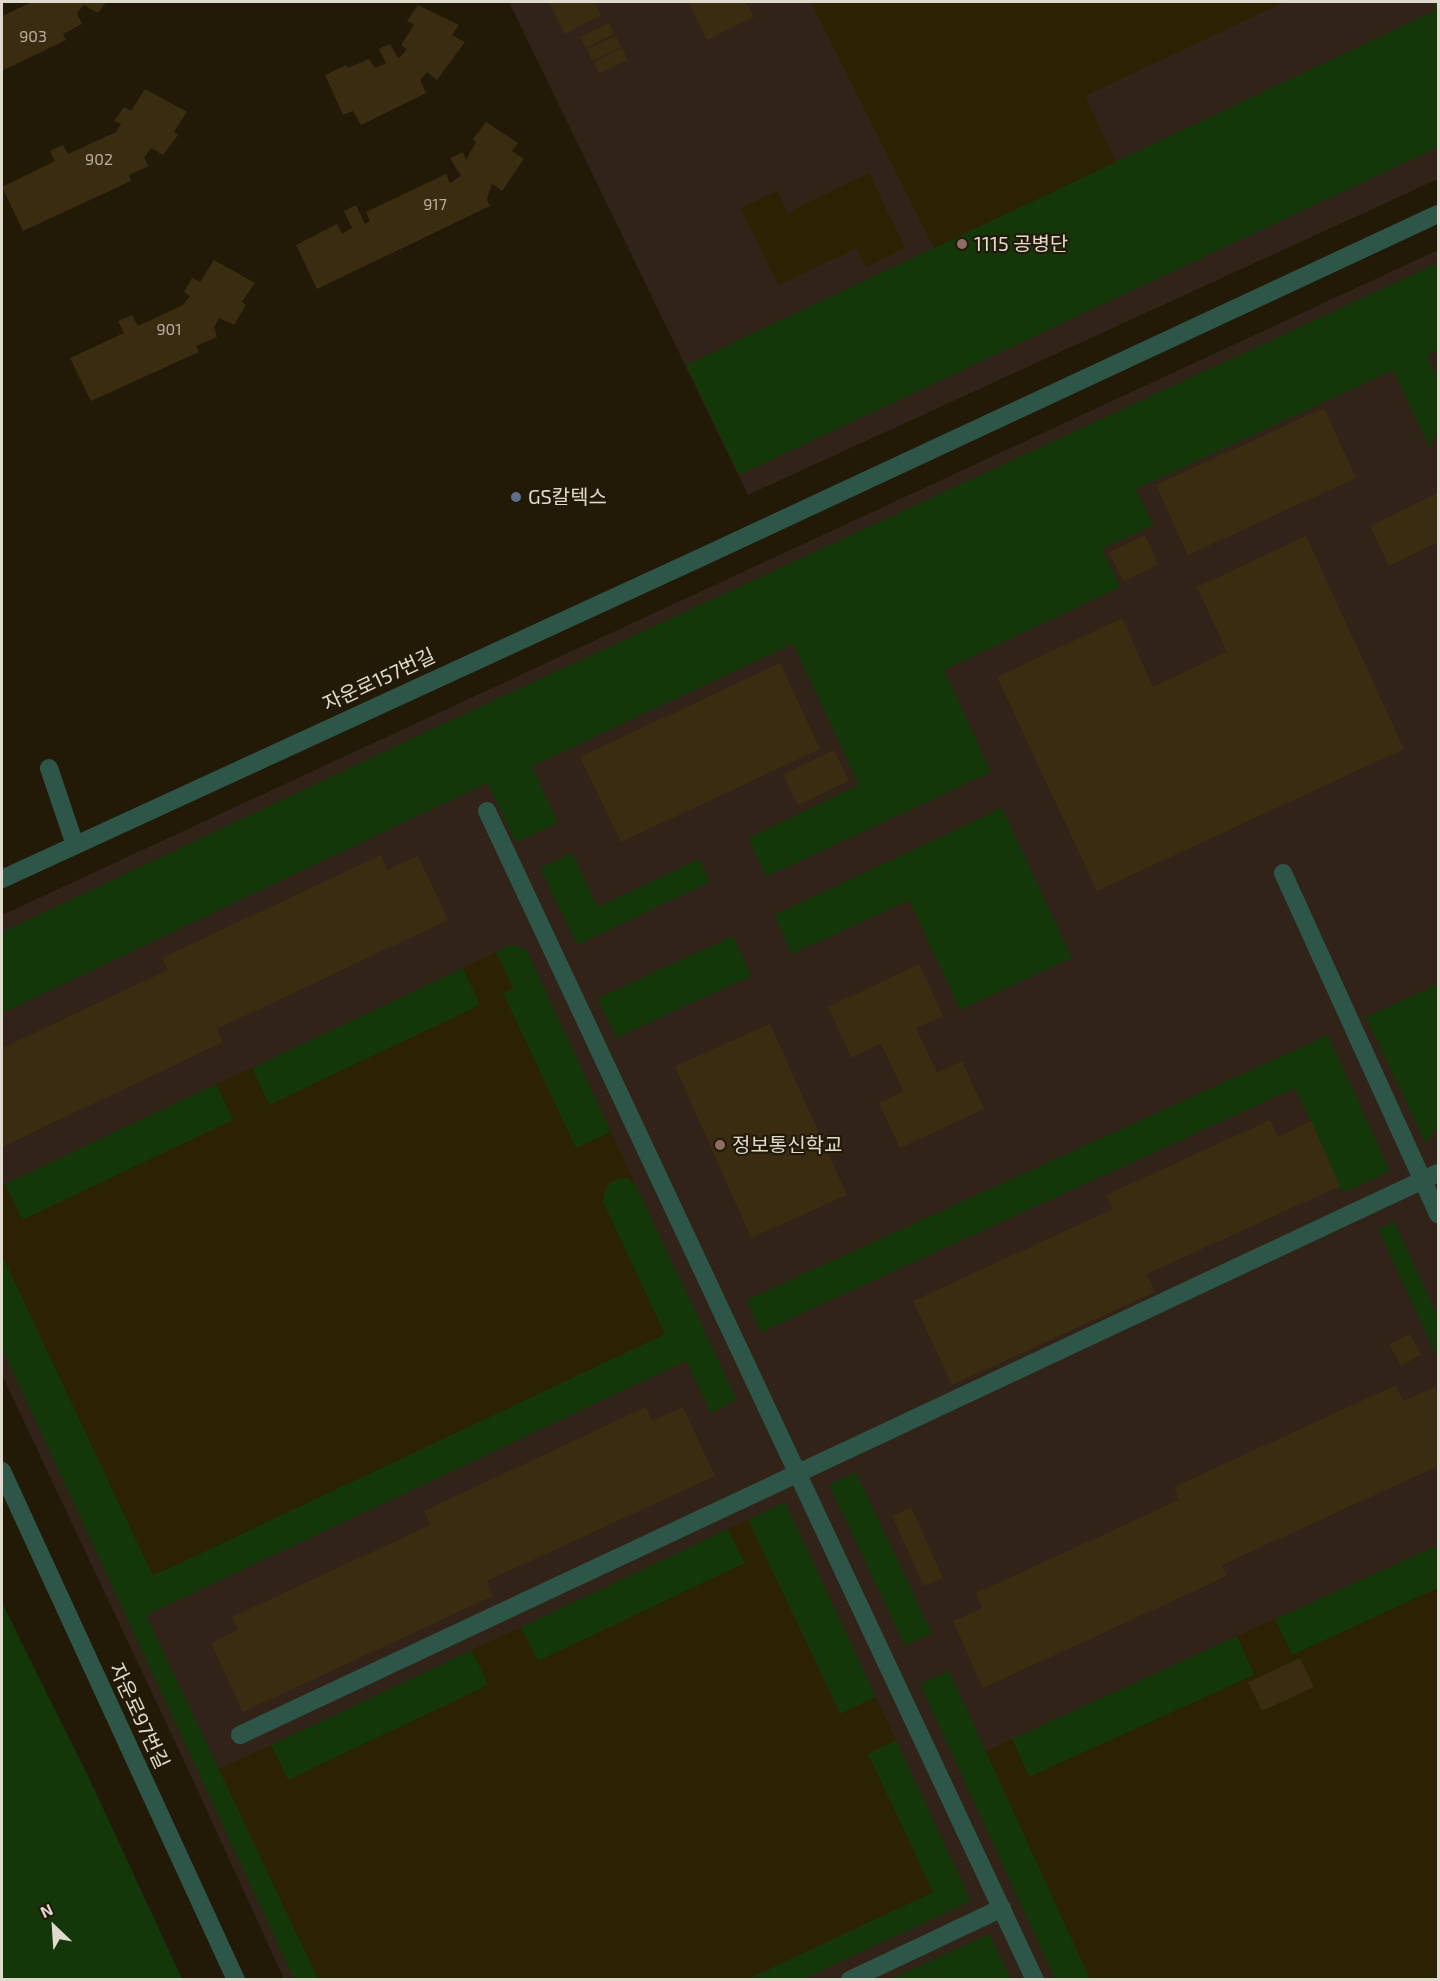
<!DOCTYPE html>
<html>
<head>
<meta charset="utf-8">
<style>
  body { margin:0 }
  #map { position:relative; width:1440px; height:1981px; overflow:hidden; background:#231907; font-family:"Exo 2",sans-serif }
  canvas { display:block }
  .frame { position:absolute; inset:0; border:3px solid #e0d9ce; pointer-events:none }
  .north { position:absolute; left:24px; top:1897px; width:60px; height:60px; -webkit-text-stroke:4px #231907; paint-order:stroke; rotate:335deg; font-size:16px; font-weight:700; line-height:24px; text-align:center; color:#e0d9ce }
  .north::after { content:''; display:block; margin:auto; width:21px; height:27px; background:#e0d9ce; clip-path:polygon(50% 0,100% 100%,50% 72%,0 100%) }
</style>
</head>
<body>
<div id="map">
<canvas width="1440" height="1981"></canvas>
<div class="frame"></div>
<div class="north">N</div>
</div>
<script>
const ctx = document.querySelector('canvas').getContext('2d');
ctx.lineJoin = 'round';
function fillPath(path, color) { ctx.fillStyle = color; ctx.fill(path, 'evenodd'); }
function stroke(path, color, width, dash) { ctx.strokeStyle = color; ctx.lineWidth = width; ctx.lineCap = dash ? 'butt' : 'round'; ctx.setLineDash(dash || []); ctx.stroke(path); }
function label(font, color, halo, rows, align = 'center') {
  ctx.font = font + ' "Exo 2","Noto Sans KR",sans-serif'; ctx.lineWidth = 4.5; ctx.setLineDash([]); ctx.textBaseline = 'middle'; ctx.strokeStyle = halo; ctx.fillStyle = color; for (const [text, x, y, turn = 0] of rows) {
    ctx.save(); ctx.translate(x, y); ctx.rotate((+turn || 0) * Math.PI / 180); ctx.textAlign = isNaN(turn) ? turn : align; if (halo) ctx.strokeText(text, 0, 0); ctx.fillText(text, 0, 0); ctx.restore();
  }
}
fillPath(new Path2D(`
  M 509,2 L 1438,2 L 1438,179 L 748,495 Z
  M 1438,250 L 1438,1979 L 284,1979 L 186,1765 L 2,1375 L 2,915 Z`), '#312317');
fillPath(new Path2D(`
  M 1433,2 L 1438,2 L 1438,147 L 739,475 L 686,365 L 1436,10 Z
  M 1438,263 L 1438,350 L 1427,355 L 1438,379 L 1438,427 L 1430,449 L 1393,370 L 1136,489 L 1153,525 L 1102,549 L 1120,587 L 944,670 L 991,772 L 766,877 L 748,838 L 859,785 L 793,644 L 532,766 L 558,823 L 516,842 L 487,783 L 2,1013 L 2,932 L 445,723 Z
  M 1002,808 L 1072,958 L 960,1010 L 909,900 L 792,954 L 774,915 Z
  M 572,853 L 598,907 L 699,859 L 710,882 L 577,945 L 540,868 Z
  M 733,936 L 751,976 L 616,1038 L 598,998 Z
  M 509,945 L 519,946 L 527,951 L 611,1132 L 576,1149 L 503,993 L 513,988 L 496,952 Z
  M 463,968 L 480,1005 L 269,1105 L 252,1068 Z
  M 1438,984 L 1438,1129 L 1435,1130 L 1426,1144 L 1366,1017 Z
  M 1328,1035 L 1390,1171 L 1343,1193 L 1295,1088 L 761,1332 L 746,1300 Z
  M 216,1084 L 233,1120 L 22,1220 L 5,1184 Z
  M 619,1177 L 629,1178 L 636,1186 L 737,1400 L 711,1413 L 686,1361 L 146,1615 L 318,1979 L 294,1979 L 2,1348 L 2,1255 L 153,1575 L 665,1334 L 603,1202 C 604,1189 608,1184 619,1177 Z
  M 1394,1221 L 1438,1317 L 1438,1359 L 1378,1229 Z
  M 856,1472 L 932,1633 L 905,1646 L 829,1485 Z
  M 785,1502 L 876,1697 L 841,1714 L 748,1520 Z
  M 728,1529 L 745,1563 L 537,1662 L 521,1627 Z
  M 1438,1545 L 1438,1588 L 1291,1656 L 1275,1619 Z
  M 2,1603 L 90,1780 L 182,1979 L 2,1979 Z
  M 1237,1636 L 1255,1675 L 1029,1777 L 1012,1739 Z
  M 472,1650 L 489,1685 L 288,1780 L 271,1745 Z
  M 949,1671 L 1090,1979 L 1055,1979 L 920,1684 Z
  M 896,1740 L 971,1901 L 803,1979 L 747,1980 L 933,1892 L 868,1754 Z
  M 989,1934 L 1011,1979 L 891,1979 Z`), '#143709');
fillPath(new Path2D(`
  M 811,2 L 1284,2 L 1085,96 L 1116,162 L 934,248 Z
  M 869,173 L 905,248 L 866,267 L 857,248 L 778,285 L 741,208 L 777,191 L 787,213 Z
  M 496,952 L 513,988 L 503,993 L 576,1148 L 611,1132 L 636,1186 L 629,1178 C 611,1177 604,1184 603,1202 L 665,1334 L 153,1576 L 2,1255 L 2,1186 L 5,1184 L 22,1220 L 233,1120 L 216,1084 L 252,1068 L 269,1105 L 480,1005 L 463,968 Z
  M 748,1520 L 840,1714 L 876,1697 L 896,1740 L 868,1754 L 933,1892 L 747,1979 L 318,1979 L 219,1769 L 271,1745 L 288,1780 L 488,1685 L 472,1650 L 521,1627 L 538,1661 L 745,1563 L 728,1529 Z
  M 1438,1588 L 1438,1979 L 1090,1979 L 986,1751 L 1012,1739 L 1029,1777 L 1254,1675 L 1237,1636 L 1275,1619 L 1292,1655 Z`), '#2a2201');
fillPath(new Path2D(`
  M 32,2 L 106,2 L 98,13 L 84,5 L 77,13 L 82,24 L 63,34 L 66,40 L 2,71 L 2,16 Z
  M 549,2 L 594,2 L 601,15 L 565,34 Z
  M 689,2 L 746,2 L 754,17 L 707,40 Z
  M 418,5 L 459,25 L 452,35 L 465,42 L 437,80 L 427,72 L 420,80 L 426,93 L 361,125 L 353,111 L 343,115 L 325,75 L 346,65 L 348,68 L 369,59 L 375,68 L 386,63 L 379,49 L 390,44 L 398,58 L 402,55 L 407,49 L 401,45 L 414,25 L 407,21 Z
  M 609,23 L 614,34 L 586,48 L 580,37 Z
  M 616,36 L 621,47 L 592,61 L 587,49 Z
  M 622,48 L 628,60 L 599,74 L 594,62 Z
  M 145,89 L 187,112 L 174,132 L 178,135 L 163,155 L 151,148 L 144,158 L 149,166 L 129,175 L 131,181 L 23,231 L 2,187 L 55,161 L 50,151 L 63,145 L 68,154 L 116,132 L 121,124 L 114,121 L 124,107 L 131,111 Z
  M 486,122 L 518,143 L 512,151 L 524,159 L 502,191 L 492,184 L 487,199 L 490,206 L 317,289 L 296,245 L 337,224 L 342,234 L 352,228 L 344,211 L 356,205 L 365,224 L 370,221 L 366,212 L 446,174 L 450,183 L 461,176 L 450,158 L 463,152 L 466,160 L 476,142 L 473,139 Z
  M 214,260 L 255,283 L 242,302 L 246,305 L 234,325 L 219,318 L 214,327 L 217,337 L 196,346 L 199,352 L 91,401 L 70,358 L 124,333 L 118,321 L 132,315 L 138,326 L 183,305 L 190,296 L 184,292 L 192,278 L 200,282 Z
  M 1324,408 L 1356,478 L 1188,555 L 1156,485 Z
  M 1438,493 L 1438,542 L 1389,566 L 1370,526 Z
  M 1145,535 L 1158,565 L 1123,581 L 1109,552 Z
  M 1306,536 L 1404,749 L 1097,891 L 997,677 L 1122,618 L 1153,687 L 1227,652 L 1197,587 Z
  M 780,663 L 820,749 L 621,842 L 580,757 Z
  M 834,750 L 849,781 L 798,805 L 783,774 Z
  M 381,855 L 387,870 L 418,856 L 448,920 L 217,1029 L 223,1042 L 2,1147 L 2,1048 L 168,970 L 162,958 Z
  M 919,964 L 943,1016 L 916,1028 L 937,1073 L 962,1061 L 984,1109 L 900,1148 L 879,1103 L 903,1091 L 881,1043 L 852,1058 L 828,1007 Z
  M 770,1024 L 847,1195 L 751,1238 L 675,1066 Z
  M 1270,1120 L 1278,1137 L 1311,1121 L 1340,1186 L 1147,1274 L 1155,1292 L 952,1385 L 913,1301 L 1113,1209 L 1106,1195 Z
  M 1410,1334 L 1421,1355 L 1401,1366 L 1389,1344 Z
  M 1396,1385 L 1403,1401 L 1435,1387 L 1438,1396 L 1438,1466 L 1222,1565 L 1227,1576 L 983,1688 L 953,1621 L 982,1608 L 976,1593 L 1179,1500 L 1174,1487 Z
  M 646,1407 L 652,1421 L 683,1407 L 715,1476 L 487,1581 L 493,1596 L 243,1712 L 211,1643 L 238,1630 L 232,1617 L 430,1525 L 424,1511 Z
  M 911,1507 L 943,1578 L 924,1586 L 892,1516 Z
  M 1300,1658 L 1314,1687 L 1262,1711 L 1248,1682 Z`), '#3a2c11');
stroke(new Path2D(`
  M 49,768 L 75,845
  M 487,811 L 1035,1980
  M 1283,873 L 1438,1214
  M 2,879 L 702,557 L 1438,214
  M 2,1471 L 236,1980
  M 240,1735 L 1438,1173
  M 850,1980 L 1002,1908`), '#2d5648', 18);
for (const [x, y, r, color] of [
  [962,244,6,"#8d6e63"],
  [516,497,6,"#5c6f8a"],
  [720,1145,6,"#8d6e63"]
]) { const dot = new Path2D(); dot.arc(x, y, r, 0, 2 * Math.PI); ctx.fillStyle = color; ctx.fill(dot); stroke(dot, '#231907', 2); }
label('16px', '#b6ae9f', null, [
  ["903",33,37],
  ["902",99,160],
  ["917",435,205],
  ["901",169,330]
]);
label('20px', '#e0d9ce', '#231907', [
  ["1115 공병단",974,244],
  ["GS칼텍스",528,497],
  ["정보통신학교",732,1145]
], 'left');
label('20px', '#e0d9ce', '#231907', [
  ["자운로157번길",379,680,-25],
  ["자운로97번길",139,1716,65]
]);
</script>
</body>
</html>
